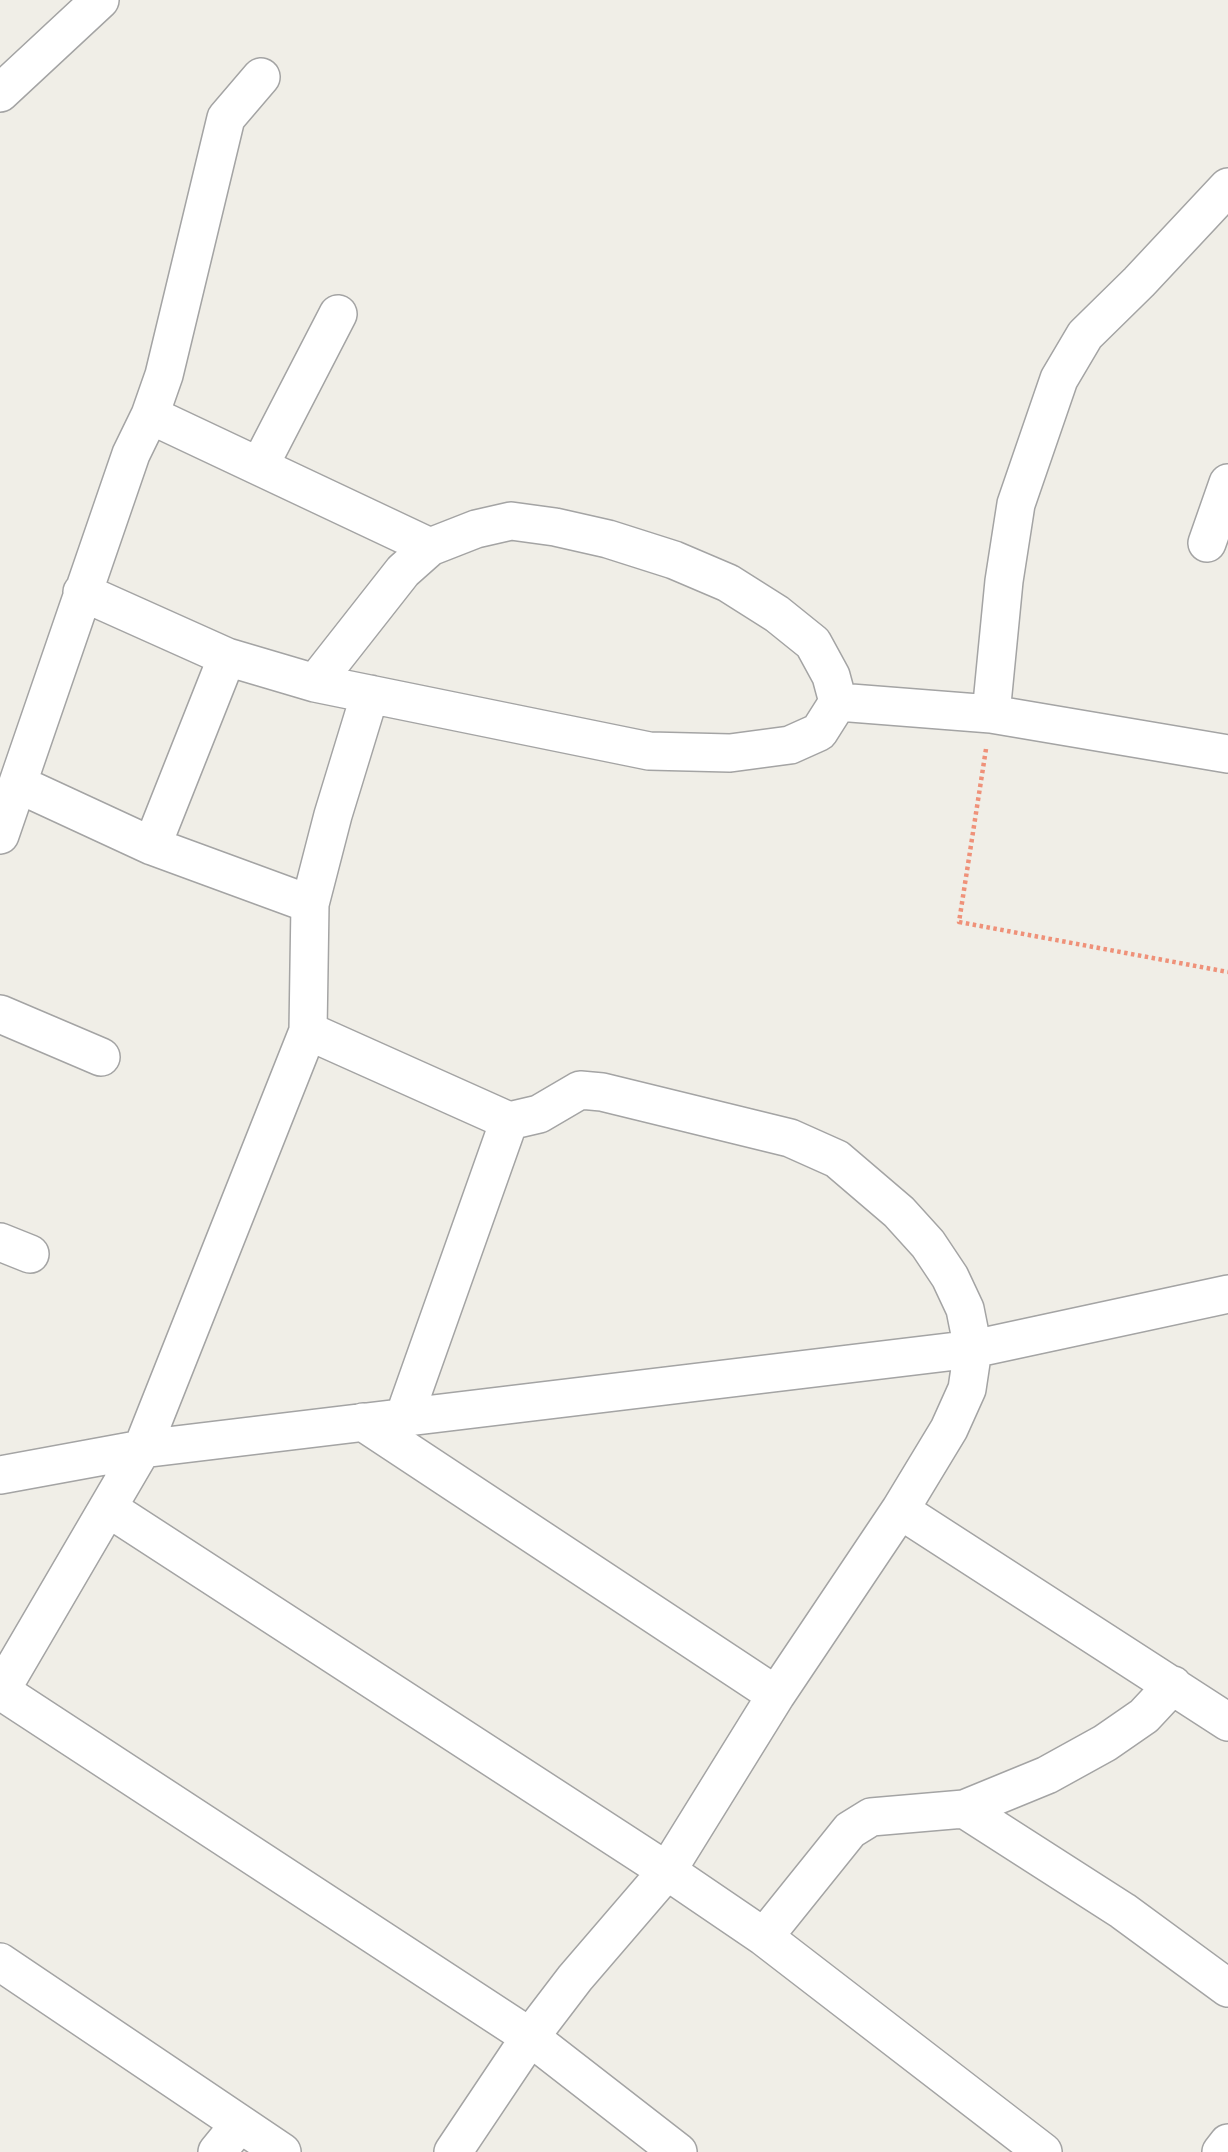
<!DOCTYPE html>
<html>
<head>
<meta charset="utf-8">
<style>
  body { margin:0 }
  canvas { display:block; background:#f0eee7 }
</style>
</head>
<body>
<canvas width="1228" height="2152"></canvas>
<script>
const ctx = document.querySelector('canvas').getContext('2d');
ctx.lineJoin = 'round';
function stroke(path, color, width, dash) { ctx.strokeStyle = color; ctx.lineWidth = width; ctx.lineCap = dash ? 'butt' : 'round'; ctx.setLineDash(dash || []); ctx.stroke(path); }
const minor = new Path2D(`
  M 0,93 L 100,0
  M 150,415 L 430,547
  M 260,465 L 338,314
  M 1207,543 L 1228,483
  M 82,592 L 227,657 L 315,683 L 649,751 L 730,753 L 790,745 L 819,732 L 838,702
  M 315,683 L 403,571 L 430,547 L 476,529 L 511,521 L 555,527 L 608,539 L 674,560 L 728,583 L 777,614 L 813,643 L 831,676 L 838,702 L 991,714 L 1228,754
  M 991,714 L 1004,581 L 1016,504 L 1059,379 L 1085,335 L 1139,282 L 1228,187
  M 18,784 L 152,846 L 310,904
  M 0,835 L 131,454 L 150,415 L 164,375 L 226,118 L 261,77
  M 152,846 L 227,657
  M 0,1014 L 101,1057
  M 308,1031 L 509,1121 L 539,1114 L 580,1090 L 602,1092 L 790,1138 L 837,1159 L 899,1212 L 928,1244 L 950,1277 L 965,1309 L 973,1349 L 967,1389 L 949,1429 L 900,1510 L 776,1695 L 667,1871 L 575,1978 L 530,2037 L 453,2152
  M 0,1242 L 30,1254
  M 404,1417 L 509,1121
  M 363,1422 L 776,1695
  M 0,1475 L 142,1449 L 973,1349 L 1228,1294
  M 108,1508 L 667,1871 L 764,1937 L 1043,2152
  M 900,1510 L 1228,1722
  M 1,1691 L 530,2037 L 678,2152
  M 0,1692 L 142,1449 L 308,1031 L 310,904 L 333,815 L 370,694
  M 964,1809 L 1123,1911 L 1228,1988
  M 764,1937 L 850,1830 L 871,1817 L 964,1809 L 1047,1775 L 1105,1743 L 1144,1716 L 1173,1685
  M 0,1962 L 282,2152
  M 217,2152 L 239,2125
  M 1221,2152 L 1228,2143`);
stroke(minor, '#a4a4a4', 40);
stroke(new Path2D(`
  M 986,749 L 959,922 L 1228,972`), '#ef9179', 4.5, [3.5, 3.5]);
stroke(minor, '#fff', 37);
</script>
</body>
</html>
